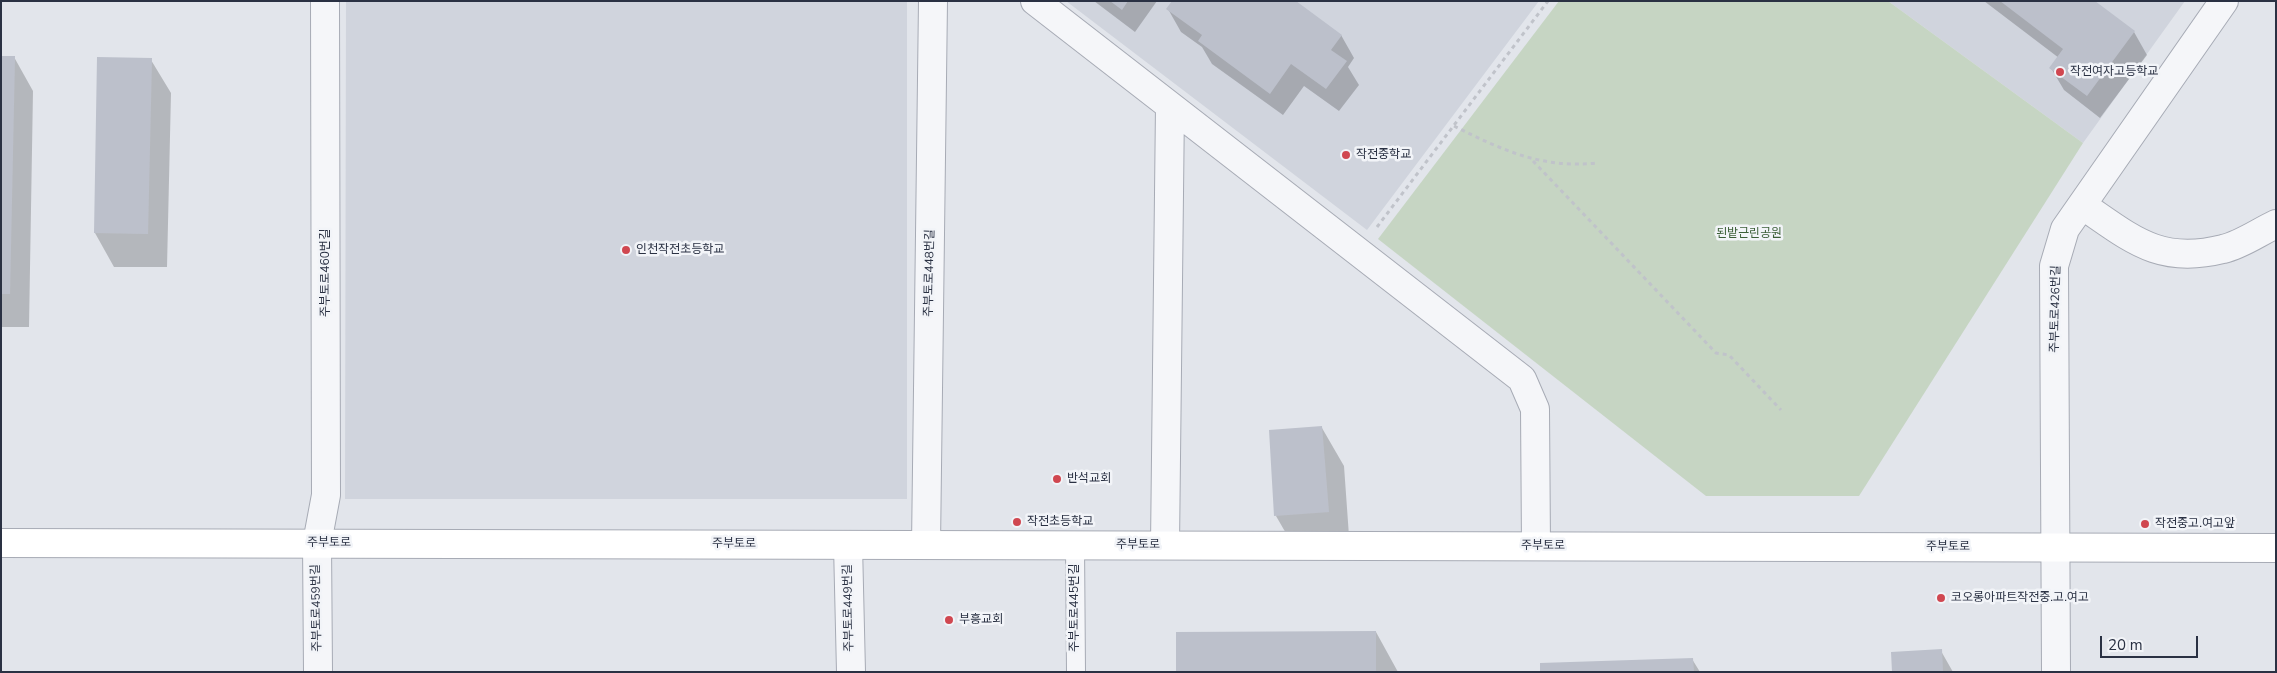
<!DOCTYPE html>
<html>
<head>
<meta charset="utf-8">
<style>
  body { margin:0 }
  #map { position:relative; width:2277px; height:673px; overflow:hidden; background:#e2e5eb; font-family:"Nunito Sans",sans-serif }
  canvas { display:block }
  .frame { position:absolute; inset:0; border:2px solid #2a3143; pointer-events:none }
  .scale { position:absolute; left:2100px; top:636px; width:98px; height:22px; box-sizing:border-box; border:2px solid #2a3143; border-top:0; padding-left:6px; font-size:15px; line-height:18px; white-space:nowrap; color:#2a3143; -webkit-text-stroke:4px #f2f4f8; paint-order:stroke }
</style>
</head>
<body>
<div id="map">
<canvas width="2277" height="673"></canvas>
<div class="frame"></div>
<div class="scale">20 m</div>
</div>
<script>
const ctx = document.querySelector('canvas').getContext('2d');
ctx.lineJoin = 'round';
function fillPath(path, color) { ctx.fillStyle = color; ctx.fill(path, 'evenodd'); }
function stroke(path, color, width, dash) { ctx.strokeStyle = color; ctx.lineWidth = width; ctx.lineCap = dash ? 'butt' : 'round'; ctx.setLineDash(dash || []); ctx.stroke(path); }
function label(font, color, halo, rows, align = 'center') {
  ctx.font = font + ' "Nunito Sans","Noto Sans KR",sans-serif'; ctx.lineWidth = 5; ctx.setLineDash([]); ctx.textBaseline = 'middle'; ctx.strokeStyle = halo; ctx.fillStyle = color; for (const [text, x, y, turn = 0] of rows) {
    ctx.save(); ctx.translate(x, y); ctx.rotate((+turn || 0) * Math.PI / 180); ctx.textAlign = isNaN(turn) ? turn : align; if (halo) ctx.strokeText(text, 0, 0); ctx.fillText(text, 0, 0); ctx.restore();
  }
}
fillPath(new Path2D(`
  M 346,1 L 907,1 L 907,499 L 345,499 Z
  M 1066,1 L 1539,1 L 1367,230 Z
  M 1888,1 L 2185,1 L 2083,143 Z`), '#d0d4dd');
fillPath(new Path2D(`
  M 1559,1 L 1888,1 L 2083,143 L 1859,496 L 1706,496 L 1378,239 Z`), '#c6d5c3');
fillPath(new Path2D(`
  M 1094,1 L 1157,1 L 1135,32 Z
  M 1984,1 L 2093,1 L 2134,32 L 2147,55 L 2100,118 L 2064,90 L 2051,68 L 2059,58 Z
  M 1168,9 L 1341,35 L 1354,58 L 1348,67 L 1359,85 L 1339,111 L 1304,86 L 1283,115 L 1212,64 L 1202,47 L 1181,32 Z
  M 1,57 L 14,57 L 33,91 L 29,327 L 1,327 Z
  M 151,60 L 171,93 L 167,267 L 114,267 L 95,233 Z
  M 1322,428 L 1344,466 L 1350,550 L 1298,554 L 1276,516 Z
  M 1376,632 L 1398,672 L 1177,672 Z
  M 1941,651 L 1953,672 L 1893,672 Z
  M 1692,659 L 1700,672 L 1541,672 Z`), '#0003');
fillPath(new Path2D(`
  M 1110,1 L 1128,1 L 1122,10 Z
  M 1172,1 L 1296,1 L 1342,35 L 1331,50 L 1347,61 L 1326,89 L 1291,64 L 1270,94 L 1198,41 L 1202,35 L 1166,9 Z
  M 2000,1 L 2095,1 L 2135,31 L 2087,96 L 2049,68 L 2063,49 Z
  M 1,56 L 15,56 L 10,294 L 1,294 Z
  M 97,57 L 152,58 L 148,234 L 94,233 Z
  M 1322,426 L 1329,512 L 1274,516 L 1269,430 Z
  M 1376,631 L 1376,672 L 1176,672 L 1176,632 Z
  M 1942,649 L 1943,672 L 1892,672 L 1891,652 Z
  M 1693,658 L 1694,672 L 1540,672 L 1540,663 Z`), '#bcc0cb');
const service = new Path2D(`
  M 1075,545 L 1076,672`);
const minor = new Path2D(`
  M 1035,1 L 1522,379 L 1535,409 L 1536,546
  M 2082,205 C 2132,239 2159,265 2223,249 C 2241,245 2259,232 2276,224
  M 848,545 L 851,672
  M 926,545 L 933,1
  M 1165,545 L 1170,106
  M 318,672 L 317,543 L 326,495 L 325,1
  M 2056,672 L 2054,266 L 2065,229 L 2224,1`);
const secondary = new Path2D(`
  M 1,543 L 2276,548`);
stroke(service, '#a7abb5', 20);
stroke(minor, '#a7abb5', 30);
stroke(secondary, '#a7abb5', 30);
stroke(new Path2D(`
  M 1454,126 C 1502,150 1542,169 1597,163
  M 1533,161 L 1716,353 L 1729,355 L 1781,410
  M 1377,227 L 1548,1`), '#c0c3ca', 3, [4, 4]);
stroke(service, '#f5f6f9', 18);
stroke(minor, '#f5f6f9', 28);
stroke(secondary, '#fff', 28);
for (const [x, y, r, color] of [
  [2060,72,5,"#d04750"],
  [1346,155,5,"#d04750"],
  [626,250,5,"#d04750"],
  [1057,479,5,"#d04750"],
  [1017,522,5,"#d04750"],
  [2145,524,5,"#d04750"],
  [1941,598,5,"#d04750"],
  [949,620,5,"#d04750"]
]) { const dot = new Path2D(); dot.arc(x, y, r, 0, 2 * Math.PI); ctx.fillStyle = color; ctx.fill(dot); stroke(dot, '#f2f4f8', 2); }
label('12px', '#2a3143', '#f2f4f8', [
  ["작전여자고등학교",2070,72],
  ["작전중학교",1356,155],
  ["인천작전초등학교",636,250],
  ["반석교회",1067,479],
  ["작전초등학교",1027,522],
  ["작전중고.여고앞",2155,524],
  ["코오롱아파트작전중.고.여고",1951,598],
  ["부흥교회",959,620]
], 'left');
label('12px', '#3b5f37', '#f2f4f8', [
  ["된밭근린공원",1749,234]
]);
label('12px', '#2a3143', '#f2f4f8', [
  ["주부토로460번길",326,273,-90],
  ["주부토로448번길",930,273,-89],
  ["주부토로426번길",2056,309,-89],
  ["주부토로",329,543],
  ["주부토로",734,544],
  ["주부토로",1138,545],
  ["주부토로",1543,546],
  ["주부토로",1948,547],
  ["주부토로459번길",317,608,-91],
  ["주부토로449번길",849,608,-91],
  ["주부토로445번길",1075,608,-90]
]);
</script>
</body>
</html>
